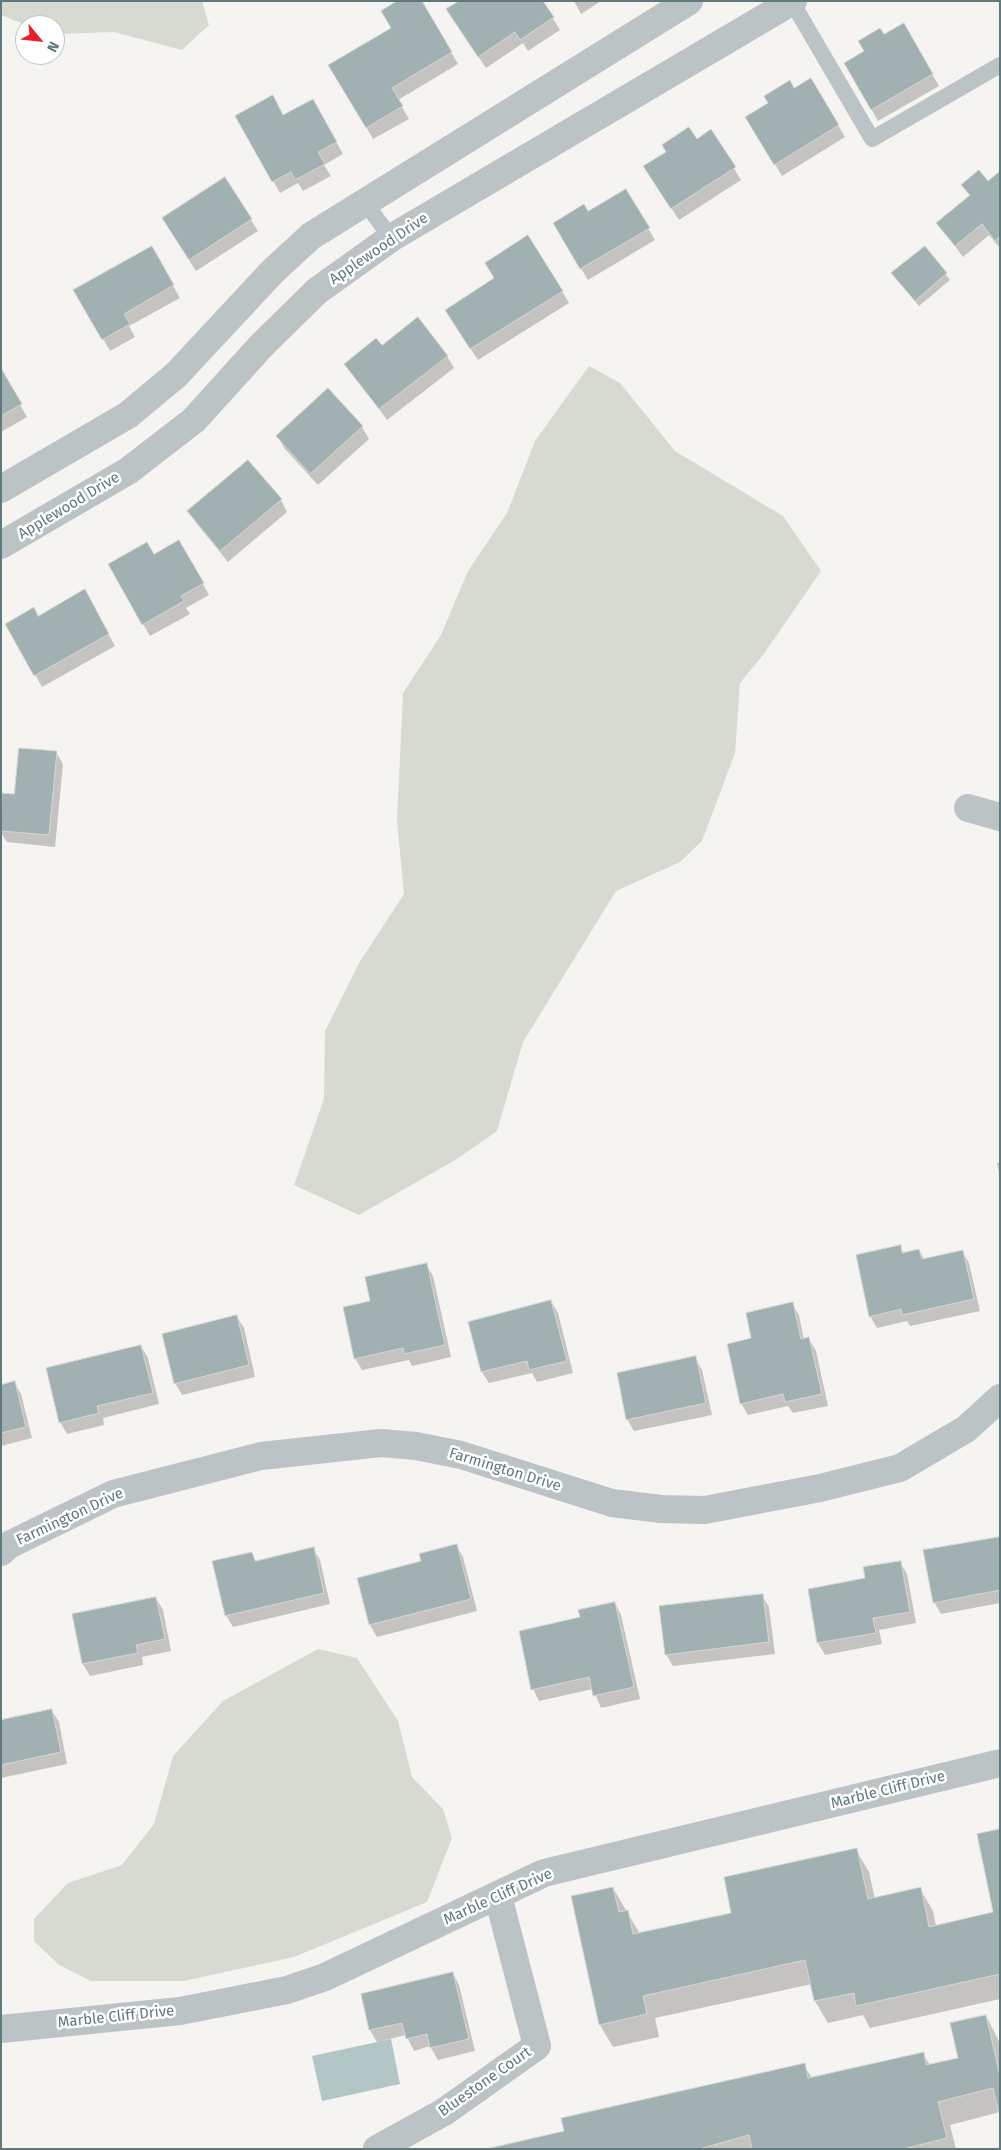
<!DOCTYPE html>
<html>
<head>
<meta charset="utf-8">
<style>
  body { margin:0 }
  #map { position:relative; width:1001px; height:2150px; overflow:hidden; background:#f5f4f1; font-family:"Fira Sans",sans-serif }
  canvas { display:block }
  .frame { position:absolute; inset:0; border:2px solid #5e7a7d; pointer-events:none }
  .north { position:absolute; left:15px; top:15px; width:50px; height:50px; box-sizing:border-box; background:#fff; border:1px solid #bfcacb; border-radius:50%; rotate:118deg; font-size:14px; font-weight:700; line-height:20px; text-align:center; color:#5e7a7d }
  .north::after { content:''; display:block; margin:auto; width:18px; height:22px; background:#eb1b29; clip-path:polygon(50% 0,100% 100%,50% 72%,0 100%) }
</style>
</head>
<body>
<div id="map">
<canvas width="1001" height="2150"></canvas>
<div class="frame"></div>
<div class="north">N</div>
</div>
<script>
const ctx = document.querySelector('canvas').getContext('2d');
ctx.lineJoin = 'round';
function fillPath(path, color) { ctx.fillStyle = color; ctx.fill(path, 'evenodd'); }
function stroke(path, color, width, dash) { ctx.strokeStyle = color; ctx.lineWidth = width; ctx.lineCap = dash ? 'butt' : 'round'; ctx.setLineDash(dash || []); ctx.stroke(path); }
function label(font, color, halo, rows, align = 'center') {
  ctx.font = font + ' "Fira Sans",sans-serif'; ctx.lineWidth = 5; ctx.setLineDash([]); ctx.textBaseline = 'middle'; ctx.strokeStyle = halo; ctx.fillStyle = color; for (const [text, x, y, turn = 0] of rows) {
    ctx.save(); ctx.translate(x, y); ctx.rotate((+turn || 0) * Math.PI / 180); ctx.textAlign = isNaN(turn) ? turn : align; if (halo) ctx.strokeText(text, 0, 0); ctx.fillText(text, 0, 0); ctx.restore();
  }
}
fillPath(new Path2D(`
  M 1,1 L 202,1 L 209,25 L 182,50 L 114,32 L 55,34 L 55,25 L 26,25 L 1,15 Z
  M 589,366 L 620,383 L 675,451 L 783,516 L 821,571 L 763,655 L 740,683 L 735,753 L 702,841 L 680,862 L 616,891 L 523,1042 L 497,1131 L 457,1159 L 359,1215 L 294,1185 L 324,1099 L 325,1031 L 359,963 L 404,894 L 397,820 L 403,693 L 441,635 L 468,571 L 507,513 L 535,441 Z
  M 318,1649 L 357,1658 L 398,1721 L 412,1777 L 443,1809 L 452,1838 L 427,1902 L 294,1957 L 184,1981 L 91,1981 L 59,1965 L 34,1941 L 34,1919 L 68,1883 L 122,1865 L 154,1824 L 173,1756 L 223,1701 Z`), '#d7dad0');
fillPath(new Path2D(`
  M 391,2039 L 400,2084 L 322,2101 L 312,2056 Z`), '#b2c6c5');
fillPath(new Path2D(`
  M 421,1 L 458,64 L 398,100 L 409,119 L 373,139 L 330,65 L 391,29 Z
  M 542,1 L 560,30 L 528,51 L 523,43 L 486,68 L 455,22 Z
  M 574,1 L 601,1 L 581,14 Z
  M 903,25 L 939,86 L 878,121 L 845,63 Z
  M 811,80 L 845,137 L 782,176 L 747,117 Z
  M 312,100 L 343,154 L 324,165 L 331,176 L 303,191 L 298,183 L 280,193 L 237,116 L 283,116 Z
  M 711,131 L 741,180 L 679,220 L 652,179 Z
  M 1000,172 L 1000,248 L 989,235 L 963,257 L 938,223 L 970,197 L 963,185 L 988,182 Z
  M 626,191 L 655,240 L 588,280 L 554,223 L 588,213 Z
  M 251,220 L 258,231 L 196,271 L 170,230 Z
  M 151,247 L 180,298 L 129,326 L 135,337 L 110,351 L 75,290 Z
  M 924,247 L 950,280 L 919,306 L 896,279 Z
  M 562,291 L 569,303 L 478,360 L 453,322 Z
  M 447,356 L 454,368 L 387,420 L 346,364 Z
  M 1,371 L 27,417 L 1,432 Z
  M 362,427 L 369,439 L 318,485 L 284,448 L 278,436 Z
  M 281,500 L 287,512 L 228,562 L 196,523 L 189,511 Z
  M 179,541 L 209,595 L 186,608 L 190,614 L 150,636 L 109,565 L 154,556 Z
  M 84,591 L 115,646 L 42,687 L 7,624 L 38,617 Z
  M 56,752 L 63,764 L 55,847 L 7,842 L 1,833 L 3,794 L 15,795 Z
  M 997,1163 L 1000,1163 L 1000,1177 Z
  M 900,1247 L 904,1253 L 919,1250 L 924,1259 L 962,1251 L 969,1263 L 980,1311 L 910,1326 L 907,1321 L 877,1328 L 870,1316 Z
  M 426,1264 L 433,1276 L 451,1357 L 412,1366 L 409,1360 L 362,1370 L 355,1358 L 371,1302 Z
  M 551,1301 L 558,1313 L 573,1373 L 537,1382 L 532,1373 L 489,1383 L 482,1372 Z
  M 792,1304 L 799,1315 L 804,1340 L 809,1339 L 816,1351 L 828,1406 L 793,1413 L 788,1406 L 748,1415 L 741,1403 Z
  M 237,1317 L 244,1328 L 255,1377 L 182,1395 L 175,1383 Z
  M 141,1346 L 148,1358 L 159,1404 L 103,1418 L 104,1425 L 67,1434 L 60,1422 Z
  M 695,1358 L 702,1370 L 712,1415 L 634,1431 L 627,1419 Z
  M 14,1382 L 21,1394 L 32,1438 L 1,1446 L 1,1386 Z
  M 1000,1538 L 1000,1603 L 941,1614 L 934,1602 Z
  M 456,1545 L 463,1557 L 477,1611 L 377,1637 L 370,1625 L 359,1579 L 422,1562 Z
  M 313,1548 L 320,1560 L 330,1604 L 233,1627 L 226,1615 L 252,1553 L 256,1561 Z
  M 900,1562 L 907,1574 L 916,1623 L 879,1630 L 882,1644 L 825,1655 L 818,1643 L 809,1590 L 867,1579 Z
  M 762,1595 L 769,1607 L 775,1654 L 673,1666 L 666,1654 Z
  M 156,1598 L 163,1610 L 171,1651 L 142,1657 L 143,1665 L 90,1676 L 83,1664 L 73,1615 Z
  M 615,1603 L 621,1615 L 640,1699 L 601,1708 L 593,1689 L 539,1701 L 533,1689 L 581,1618 Z
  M 52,1711 L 59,1722 L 67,1764 L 1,1778 L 1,1722 Z
  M 1000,1830 L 1000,1999 L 870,2028 L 863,2015 L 828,2023 L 815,2001 L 812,1984 L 655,2018 L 659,2037 L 613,2047 L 600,2025 L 613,1888 L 640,1934 L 733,1914 L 856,1850 L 869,1872 L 875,1899 L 920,1889 L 933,1911 L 936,1926 L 995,1913 Z
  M 453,1973 L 459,1985 L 475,2051 L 438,2060 L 430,2046 L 414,2051 L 406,2035 L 377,2042 L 370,2030 L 362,1994 Z
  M 986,2016 L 1000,2043 L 1000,2112 L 950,2125 L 956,2149 L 492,2149 L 565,2132 L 804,2065 L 812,2078 L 923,2054 L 930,2065 L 959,2059 Z`), '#0003');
const building = new Path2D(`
  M 397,1 L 422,1 L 452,52 L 392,88 L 403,106 L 366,128 L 328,65 L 391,28 L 381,11 Z
  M 459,1 L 543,1 L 554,17 L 520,40 L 515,32 L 478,57 L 446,9 Z
  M 904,23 L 933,74 L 871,110 L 844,63 L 864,51 L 858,41 L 880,28 L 884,34 Z
  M 811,78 L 839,125 L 774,165 L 745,117 L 768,103 L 764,96 L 790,80 L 794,88 Z
  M 273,95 L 283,115 L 313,99 L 337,142 L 318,152 L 325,164 L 295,180 L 291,172 L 272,182 L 235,116 Z
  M 689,127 L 697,139 L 711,129 L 736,167 L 671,209 L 643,166 L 666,152 L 662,145 Z
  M 979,170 L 988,181 L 1000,171 L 1000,236 L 995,241 L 982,224 L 955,246 L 936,223 L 970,195 L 961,185 Z
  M 225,177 L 252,219 L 189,260 L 162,218 Z
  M 626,189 L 650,228 L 580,269 L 553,223 L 584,204 L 588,211 Z
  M 528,235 L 563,291 L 470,349 L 445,310 L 494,278 L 485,263 Z
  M 152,246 L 174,285 L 124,314 L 130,324 L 102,340 L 73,290 Z
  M 925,246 L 947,273 L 915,301 L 891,273 Z
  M 418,317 L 448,356 L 379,409 L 344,364 L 376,338 L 382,345 Z
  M 1,368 L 22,404 L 1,416 Z
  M 328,388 L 363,426 L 310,474 L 276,436 Z
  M 248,460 L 282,499 L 220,551 L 187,511 Z
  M 179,540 L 204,583 L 181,596 L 184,601 L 142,625 L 108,564 L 147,542 L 154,554 Z
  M 85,589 L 109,634 L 34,676 L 5,624 L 34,607 L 38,616 Z
  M 19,748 L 57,751 L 49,835 L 1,831 L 2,793 L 14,794 Z
  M 901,1245 L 902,1253 L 919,1249 L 922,1259 L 963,1250 L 974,1299 L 902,1315 L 901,1309 L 869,1317 L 856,1255 Z
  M 427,1263 L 445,1345 L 404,1354 L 403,1348 L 354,1359 L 343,1307 L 370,1301 L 365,1277 Z
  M 551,1300 L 567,1361 L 529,1370 L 527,1361 L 481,1372 L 468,1322 Z
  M 793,1302 L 801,1339 L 809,1337 L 822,1394 L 785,1402 L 783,1394 L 740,1404 L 727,1344 L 751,1338 L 746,1313 Z
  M 237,1315 L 249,1365 L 174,1384 L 162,1334 Z
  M 141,1345 L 153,1393 L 97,1406 L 99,1413 L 59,1423 L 46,1368 Z
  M 696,1356 L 706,1403 L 626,1420 L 617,1373 Z
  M 15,1381 L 26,1427 L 1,1433 L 1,1385 Z
  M 1000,1537 L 1000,1590 L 933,1603 L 923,1550 Z
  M 457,1544 L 471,1599 L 369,1625 L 357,1578 L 421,1561 L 419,1554 Z
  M 314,1547 L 324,1593 L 225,1616 L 212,1561 L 252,1552 L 255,1561 Z
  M 901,1561 L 910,1612 L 873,1618 L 876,1633 L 817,1643 L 808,1589 L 865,1578 L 863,1567 Z
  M 763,1594 L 769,1642 L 665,1655 L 659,1606 Z
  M 156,1597 L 165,1639 L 136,1645 L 138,1653 L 82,1664 L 72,1614 Z
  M 615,1602 L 634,1687 L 593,1696 L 589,1677 L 531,1690 L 519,1631 L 580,1617 L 578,1610 Z
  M 52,1709 L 61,1752 L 1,1765 L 1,1720 Z
  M 1000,1829 L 1000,1974 L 856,2006 L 854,1993 L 814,2001 L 805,1960 L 643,1996 L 647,2014 L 599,2025 L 571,1896 L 613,1887 L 619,1912 L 628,1910 L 633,1934 L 731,1913 L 724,1877 L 857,1848 L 868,1899 L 921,1887 L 929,1927 L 993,1912 L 977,1834 Z
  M 453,1972 L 469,2039 L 430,2048 L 427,2034 L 406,2039 L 402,2023 L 369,2030 L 361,1994 Z
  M 986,2015 L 1000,2076 L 1000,2117 L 993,2088 L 938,2102 L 947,2138 L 903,2149 L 752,2149 L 749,2135 L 699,2149 L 486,2149 L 564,2131 L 561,2118 L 805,2063 L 808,2078 L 924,2052 L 926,2065 L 958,2058 L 950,2023 Z`);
fillPath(building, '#a1b1b1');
stroke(building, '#d6d6d4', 1);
stroke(new Path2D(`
  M 792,2 L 872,139 L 1000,65
  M 364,201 L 391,238`), '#bbc3c4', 16);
stroke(new Path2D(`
  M 1,489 L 128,415 L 176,375 L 273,271 L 311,236 L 689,1
  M 1,545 L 128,471 L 194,420 L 261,346 L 317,291 L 391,238 L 793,1
  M 968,808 L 1000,817
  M 1,1552 L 9,1545 L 113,1494 L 261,1456 L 381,1443 L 416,1446 L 461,1455 L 612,1503 L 661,1509 L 705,1510 L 820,1488 L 900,1468 L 966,1429 L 1000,1398
  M 1,2029 L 180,2011 L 287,1990 L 325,1977 L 544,1873 L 1000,1763
  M 377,2149 L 444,2112 L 537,2046 L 498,1896`), '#bbc3c4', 28);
label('15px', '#5e7a7d', '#fff', [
  ["Applewood Drive",379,249,-34],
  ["Applewood Drive",69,506,-31],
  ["Farmington Drive",505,1470,17],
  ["Farmington Drive",70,1517,-25],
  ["Marble Cliff Drive",888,1790,-14],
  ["Marble Cliff Drive",498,1897,-24],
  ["Marble Cliff Drive",116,2017,-6],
  ["Bluestone Court",485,2082,-35]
]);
</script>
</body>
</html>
